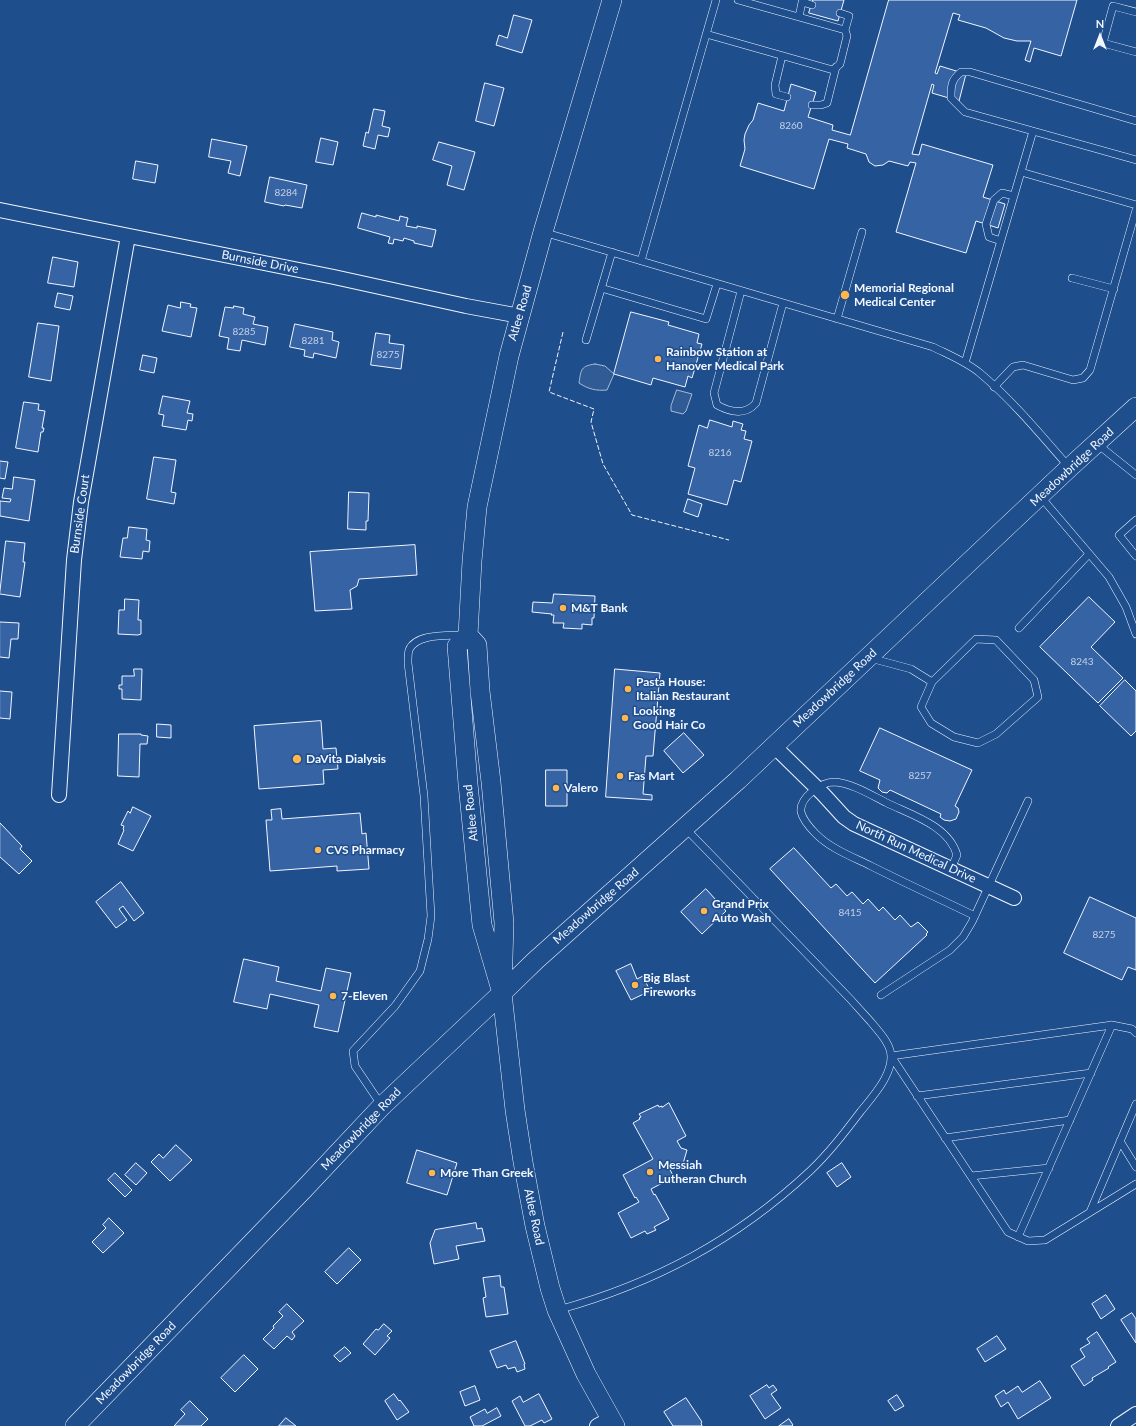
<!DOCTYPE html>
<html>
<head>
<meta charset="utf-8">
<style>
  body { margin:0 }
  #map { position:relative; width:1136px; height:1426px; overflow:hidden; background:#1f4e8c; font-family:Lato,sans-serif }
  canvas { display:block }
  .north { position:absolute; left:1080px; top:16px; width:40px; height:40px; -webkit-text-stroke:3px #1f4e8c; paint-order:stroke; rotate:0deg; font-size:11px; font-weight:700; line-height:16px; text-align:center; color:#f2f6ff }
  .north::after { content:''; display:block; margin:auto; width:14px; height:18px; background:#f2f6ff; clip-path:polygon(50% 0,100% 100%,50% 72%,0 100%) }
</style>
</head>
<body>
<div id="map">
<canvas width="1136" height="1426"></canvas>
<div class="north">N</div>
</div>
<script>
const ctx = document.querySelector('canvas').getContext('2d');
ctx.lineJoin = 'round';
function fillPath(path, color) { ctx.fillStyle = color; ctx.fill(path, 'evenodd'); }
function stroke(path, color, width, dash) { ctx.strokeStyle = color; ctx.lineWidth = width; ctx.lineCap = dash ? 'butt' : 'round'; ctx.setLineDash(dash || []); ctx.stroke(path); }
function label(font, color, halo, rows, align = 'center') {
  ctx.font = font + ' Lato,sans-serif'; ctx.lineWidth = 3; ctx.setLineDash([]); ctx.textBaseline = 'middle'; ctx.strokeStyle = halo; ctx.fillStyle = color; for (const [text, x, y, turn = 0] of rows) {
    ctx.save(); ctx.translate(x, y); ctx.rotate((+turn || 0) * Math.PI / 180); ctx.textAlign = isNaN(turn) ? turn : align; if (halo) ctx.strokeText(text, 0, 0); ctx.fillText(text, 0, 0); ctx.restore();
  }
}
const green = new Path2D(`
  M 595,364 L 605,366 L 614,374 L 607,390 C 596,391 588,389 579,383 C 581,369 581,366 595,364 Z
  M 677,390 L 692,394 L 686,411 L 683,414 L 671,411 L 671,406 Z`);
fillPath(green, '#305b95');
stroke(green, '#a8bbd7', 1);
const building = new Path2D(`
  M 813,0 L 844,0 L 838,21 L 809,13 Z
  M 889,0 L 1077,0 L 1061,56 L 1034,48 L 1030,62 L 1025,60 L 1031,41 L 1017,41 L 1004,38 L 986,28 L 958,20 L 960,15 L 953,13 L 935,73 L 937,74 L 940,66 L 966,74 L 959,101 L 932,93 L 934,85 L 932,84 L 912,154 L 919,155 L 922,144 L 993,165 L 983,197 L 1005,204 L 998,228 L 976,221 L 966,253 L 896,232 L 916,163 L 910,162 L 908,166 L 889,161 L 883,165 L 875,166 L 869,162 L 866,154 L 847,148 L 848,144 L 829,139 L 814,189 L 740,166 L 745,149 L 744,140 L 745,134 L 749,125 L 753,120 L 758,103 L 784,111 L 791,84 L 816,92 L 808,117 L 833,125 L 832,130 L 850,135 Z
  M 514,15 L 532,20 L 522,53 L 496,45 L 499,35 L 507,38 Z
  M 485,83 L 504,88 L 494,126 L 476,121 Z
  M 374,109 L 385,111 L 382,126 L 390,128 L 388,137 L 378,135 L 375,149 L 363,146 L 366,132 L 368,133 Z
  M 321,138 L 338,142 L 333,165 L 316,162 Z
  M 212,139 L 247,146 L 240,176 L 228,173 L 231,161 L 209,157 Z
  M 439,142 L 475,152 L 464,190 L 447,185 L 452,166 L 433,160 Z
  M 136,161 L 158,165 L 155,183 L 133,179 Z
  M 270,177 L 307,185 L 302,208 L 285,205 L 284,206 L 265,202 Z
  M 362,213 L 376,217 L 376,215 L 399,221 L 400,216 L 408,218 L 406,226 L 417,228 L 417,226 L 436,230 L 432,247 L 414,243 L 414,241 L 404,238 L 403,241 L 394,239 L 393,244 L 388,243 L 390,237 L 358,228 Z
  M 53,257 L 78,262 L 74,287 L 48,283 Z
  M 58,293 L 73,296 L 70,310 L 55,307 Z
  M 181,302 L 191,304 L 190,307 L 197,308 L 191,337 L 162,331 L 168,305 L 180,308 Z
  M 234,306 L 244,308 L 243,314 L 255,317 L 253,324 L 268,327 L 265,345 L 242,340 L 240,351 L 227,349 L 229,338 L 219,336 L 225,307 L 233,308 Z
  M 631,312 L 669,322 L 668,325 L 699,334 L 697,343 L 702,344 L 692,378 L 688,376 L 685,387 L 653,378 L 651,385 L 614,374 Z
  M 38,323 L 59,326 L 51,381 L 29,377 Z
  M 295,324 L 333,332 L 332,340 L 339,342 L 336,358 L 314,353 L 313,358 L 304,356 L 305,350 L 290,347 Z
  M 376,333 L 390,335 L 389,343 L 404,345 L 401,369 L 371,365 Z
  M 143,355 L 157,358 L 154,373 L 140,370 Z
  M 163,396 L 190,401 L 187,413 L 193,414 L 192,421 L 188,420 L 186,430 L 162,426 L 164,415 L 159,414 Z
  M 24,402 L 39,404 L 38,410 L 45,411 L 42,428 L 44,428 L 43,432 L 41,432 L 38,452 L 16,448 Z
  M 710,420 L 732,427 L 733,421 L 743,424 L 741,430 L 746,431 L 744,439 L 752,441 L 741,482 L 734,480 L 727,505 L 688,494 L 695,468 L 688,466 L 699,425 L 707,428 Z
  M 154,457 L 176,460 L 171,492 L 176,493 L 174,504 L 147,499 Z
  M 0,461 L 8,462 L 5,479 L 0,478 Z
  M 14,477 L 35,480 L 29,521 L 0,516 L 0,501 L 10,502 L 11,499 L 2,498 L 4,488 L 12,489 Z
  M 349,492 L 369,493 L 368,521 L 366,521 L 366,530 L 348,529 Z
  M 688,499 L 702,504 L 698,517 L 684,512 Z
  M 129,527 L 147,529 L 146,540 L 150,541 L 149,552 L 143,551 L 142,559 L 120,557 L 123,538 L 127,538 Z
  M 6,541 L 25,543 L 23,562 L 25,562 L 20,597 L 0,594 Z
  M 415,545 L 417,575 L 359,579 L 357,586 L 350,590 L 352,609 L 315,611 L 310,552 Z
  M 554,594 L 595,596 L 594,618 L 592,618 L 592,625 L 582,624 L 582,629 L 563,628 L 564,623 L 553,623 L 554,615 L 551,615 L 552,614 L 532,612 L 533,602 L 552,603 Z
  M 1089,597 L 1115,622 L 1091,647 L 1123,678 L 1098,703 L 1040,647 Z
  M 125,599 L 139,600 L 138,620 L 141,620 L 141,634 L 138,635 L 118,634 L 119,610 L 124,610 Z
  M 0,622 L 19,623 L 18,639 L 11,639 L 9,658 L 0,657 Z
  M 134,669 L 142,669 L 141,700 L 122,699 L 122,689 L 119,689 L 119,685 L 122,685 L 122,676 L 134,676 Z
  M 615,669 L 660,673 L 653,756 L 646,756 L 643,794 L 652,795 L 652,800 L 606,797 Z
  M 1125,680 L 1136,691 L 1136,731 L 1131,736 L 1100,706 Z
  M 0,691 L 12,692 L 10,719 L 0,718 Z
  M 321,721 L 323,749 L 336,748 L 338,769 L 323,770 L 324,784 L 259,789 L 254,726 Z
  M 157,724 L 171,725 L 171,738 L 157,737 Z
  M 880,728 L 972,770 L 955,806 L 958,808 L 959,812 L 956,819 L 950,821 L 944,820 L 940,817 L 941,814 L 890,790 L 887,793 L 882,792 L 878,788 L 880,780 L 860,771 Z
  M 684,733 L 704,755 L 683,773 L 664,751 Z
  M 119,734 L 141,734 L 141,735 L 148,736 L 147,744 L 140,744 L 139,777 L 118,776 Z
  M 546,770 L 567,770 L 567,806 L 546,806 Z
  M 133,807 L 151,816 L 133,851 L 118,844 L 124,830 L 123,829 L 124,826 L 121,825 L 128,811 L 130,813 Z
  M 281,809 L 282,819 L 360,813 L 362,834 L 366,833 L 369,869 L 337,871 L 337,866 L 270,871 L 266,820 L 272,820 L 271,810 Z
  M 0,823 L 22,846 L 20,849 L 32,861 L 19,874 L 0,857 Z
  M 794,848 L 831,888 L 836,884 L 847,896 L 852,892 L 863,904 L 868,899 L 879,911 L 883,907 L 895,920 L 900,915 L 911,927 L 918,922 L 928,932 L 926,934 L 927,935 L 875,983 L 770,869 Z
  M 121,882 L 144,913 L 134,921 L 123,906 L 119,909 L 127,920 L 116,928 L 96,902 Z
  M 706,889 L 726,911 L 702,934 L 681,912 Z
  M 1090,897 L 1136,918 L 1136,970 L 1128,967 L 1122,980 L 1064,953 Z
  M 244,959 L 279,967 L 276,981 L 321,991 L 326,968 L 351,973 L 338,1032 L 314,1027 L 319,1005 L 270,994 L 267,1009 L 234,1002 Z
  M 631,964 L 637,979 L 643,976 L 650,991 L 631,1000 L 616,971 Z
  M 669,1103 L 686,1136 L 677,1141 L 681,1148 L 687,1150 L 682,1167 L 676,1165 L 669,1168 L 674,1177 L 651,1189 L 654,1195 L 655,1194 L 669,1219 L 654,1227 L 656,1230 L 647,1234 L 645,1231 L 631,1238 L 618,1213 L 639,1202 L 636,1197 L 635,1198 L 623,1175 L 653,1159 L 633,1123 L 640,1119 L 639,1118 L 641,1117 L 639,1114 L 658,1105 L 659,1107 L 662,1106 L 662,1107 Z
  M 176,1145 L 192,1160 L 170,1181 L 151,1162 L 159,1154 L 163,1158 Z
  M 417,1150 L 457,1163 L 447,1195 L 407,1183 Z
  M 136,1163 L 147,1173 L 136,1185 L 125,1175 Z
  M 842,1163 L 851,1177 L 837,1187 L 827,1173 Z
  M 115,1173 L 132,1190 L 125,1197 L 108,1180 Z
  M 109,1218 L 124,1233 L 103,1253 L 92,1242 L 106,1228 L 103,1225 Z
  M 476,1223 L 477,1229 L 482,1228 L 485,1241 L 456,1246 L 459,1259 L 434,1264 L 430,1243 L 435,1230 Z
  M 349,1248 L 361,1260 L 337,1284 L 325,1272 Z
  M 500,1276 L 501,1287 L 504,1287 L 508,1314 L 486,1317 L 483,1298 L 486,1297 L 483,1278 Z
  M 1106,1295 L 1115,1309 L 1101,1319 L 1092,1304 Z
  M 287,1304 L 304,1321 L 292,1332 L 295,1336 L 292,1340 L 287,1336 L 274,1349 L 263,1339 L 274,1328 L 273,1326 L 283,1316 L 279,1312 Z
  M 1132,1313 L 1136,1319 L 1136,1343 L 1121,1320 Z
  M 384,1324 L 392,1331 L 387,1336 L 390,1338 L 375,1355 L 363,1344 L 376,1329 L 378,1330 Z
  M 1097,1332 L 1116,1362 L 1108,1367 L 1109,1368 L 1092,1378 L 1093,1380 L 1084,1386 L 1071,1366 L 1085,1357 L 1080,1349 L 1090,1343 L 1087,1339 Z
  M 997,1336 L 1006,1349 L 985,1362 L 977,1349 Z
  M 516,1341 L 525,1364 L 524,1364 L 525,1369 L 517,1372 L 515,1367 L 508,1369 L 506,1365 L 497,1368 L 490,1351 Z
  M 345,1347 L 351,1353 L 340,1362 L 334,1356 Z
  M 244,1355 L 258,1369 L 235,1392 L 221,1378 Z
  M 1040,1381 L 1051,1398 L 1018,1419 L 1008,1402 L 1001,1407 L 995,1396 L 1004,1390 L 1006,1394 L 1018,1386 L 1022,1392 Z
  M 767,1385 L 769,1388 L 773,1385 L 777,1390 L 771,1394 L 781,1408 L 765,1419 L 750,1396 Z
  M 475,1386 L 480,1400 L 465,1406 L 460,1392 Z
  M 394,1394 L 399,1401 L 400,1400 L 409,1412 L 397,1420 L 385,1401 Z
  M 539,1394 L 552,1419 L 544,1423 L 542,1420 L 530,1426 L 525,1426 L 512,1401 L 520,1396 L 523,1402 Z
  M 897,1395 L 904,1406 L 895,1411 L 888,1401 Z
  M 686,1398 L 702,1422 L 701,1423 L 702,1426 L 673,1426 L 664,1412 Z
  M 190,1401 L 208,1419 L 201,1426 L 174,1426 L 185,1414 L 181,1410 Z
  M 497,1408 L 501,1416 L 482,1426 L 474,1426 L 470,1417 L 485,1409 L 487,1413 Z
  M 286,1418 L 296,1426 L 279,1426 Z
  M 789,1419 L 793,1425 L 792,1426 L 779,1426 Z`);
fillPath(building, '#3563a3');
stroke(building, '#f2f6ff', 1);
const service = new Path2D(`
  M 1136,12 L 1113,6 L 1103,43 L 1136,52
  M 840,13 L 849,16 L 845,30
  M 799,17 L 802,2 L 812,5
  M 706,34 L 833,70 L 840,64 L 847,36 L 845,30 L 738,0
  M 782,56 L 775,85 L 776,94 L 787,97
  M 812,105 L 821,105 L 827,103 L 836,67
  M 1136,121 L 970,72 L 961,72 C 951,80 951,86 951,98 L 965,112 L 1136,160
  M 1021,172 L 1136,205
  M 543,232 L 933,347 C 949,355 967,362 981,374 C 1013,401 1041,435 1069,467
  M 1001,241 L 989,237 L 986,224 L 994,200 L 1002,193 L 1014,196
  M 641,261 L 716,0
  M 1072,278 L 1114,289
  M 601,288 L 706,319 L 717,284
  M 741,291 L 714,393 L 717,405 C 730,412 745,416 756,403 L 783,303
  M 837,319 L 862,232
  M 586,340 L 612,252
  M 965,363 L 1033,131
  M 994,387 L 1013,367 L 1023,365 L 1073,380 L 1083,378 L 1090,370 L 1136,210
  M 1096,443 L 1136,475
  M 1040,496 L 1109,577 L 1126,607 L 1136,634
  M 1136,520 L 1119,535 L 1136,556
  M 1019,628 L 1089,554
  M 870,658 L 911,669 L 932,682 L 921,707 L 931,723 L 954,737 L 978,743 L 996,734 L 1038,697 L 1034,680 L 996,640 L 976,639 L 932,682
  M 951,869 L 957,855 C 949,826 912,815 887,803 C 871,795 852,783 834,782 C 821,782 799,798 801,812 C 803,820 811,829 816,834 C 831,849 853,857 871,866 C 905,883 940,899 975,916
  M 881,995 L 950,950 L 963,937 L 972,922 L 1028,801
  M 1136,1033 L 1132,1029 L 1112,1025 L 891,1056 L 1008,1232 L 1028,1241 L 1045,1240 L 1136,1184
  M 917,1096 L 1091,1073
  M 382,1106 L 355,1066 L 353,1051 L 395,1006 L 420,971 L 428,939 L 431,916 L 424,796 L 408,663 C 408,659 408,653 409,650 C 416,633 448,636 463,635
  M 945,1138 L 1070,1120
  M 1120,1141 L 1136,1167
  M 971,1176 L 1049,1168
  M 1090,1212 L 1136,1104
  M 1018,1237 L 1112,1025
  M 558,1310 C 655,1283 736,1240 810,1171 C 829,1153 845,1132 861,1111 C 874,1095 896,1071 890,1050 C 887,1039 878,1031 871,1022 C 857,1006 843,991 828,976 C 780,926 733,877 685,828`);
const minor = new Path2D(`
  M 0,210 L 334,277 L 466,306 L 520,316
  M 774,746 L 823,794 L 844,817 L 854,824 L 1014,898
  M 59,795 L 74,560 L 81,502 L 128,236
  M 597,1426 L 610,1419
  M 1118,1426 L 1136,1414`);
const secondary = new Path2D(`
  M 468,635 L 477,645 L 480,691 L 491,782 L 504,923 L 502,993 L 515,1110 L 523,1162 L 535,1226 L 550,1288 L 557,1310 L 586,1374 L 615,1426
  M 502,993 L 482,925 L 468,784 L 457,646 L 468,635 L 472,561 L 477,507 L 509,356 L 543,232 L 612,0
  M 75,1426 L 305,1188 L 382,1106 L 502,993 L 536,960 L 738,780 L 1069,468 L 1136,407`);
stroke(service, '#f2f6ff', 8);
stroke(minor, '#f2f6ff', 16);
stroke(secondary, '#f2f6ff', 20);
stroke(service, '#1f4e8c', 7);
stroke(minor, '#1f4e8c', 14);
stroke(secondary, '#1f4e8c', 19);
stroke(new Path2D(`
  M 563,332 L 549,392 L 594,409 L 591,422 L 603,464 L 632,515 L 729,540`), '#f2f6ff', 1, [5, 2]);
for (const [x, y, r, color] of [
  [845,295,5,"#ffb74d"],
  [658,359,4,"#ffb74d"],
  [563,608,4,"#ffb74d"],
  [628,689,4,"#ffb74d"],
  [625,718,4,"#ffb74d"],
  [297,759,5,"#ffb74d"],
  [620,776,4,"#ffb74d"],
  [556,788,4,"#ffb74d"],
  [318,850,4,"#ffb74d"],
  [704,911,4,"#ffb74d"],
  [635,985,4,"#ffb74d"],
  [333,996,4,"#ffb74d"],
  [650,1172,4,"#ffb74d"],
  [432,1173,4,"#ffb74d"]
]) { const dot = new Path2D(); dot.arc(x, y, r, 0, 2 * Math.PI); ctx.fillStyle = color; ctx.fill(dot); stroke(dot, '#1f4e8c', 1.5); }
label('10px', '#c3d1e8', null, [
  ["8260",791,126],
  ["8284",286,193],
  ["8285",244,332],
  ["8281",313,341],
  ["8275",388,355],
  ["8216",720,453],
  ["8243",1082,662],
  ["8257",920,776],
  ["8415",850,913],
  ["8275",1104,935]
]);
label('12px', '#f2f6ff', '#1f4e8c', [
  ["Burnside Drive",260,262,11],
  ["Atlee Road",520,313,-74],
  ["Meadowbridge Road",1072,467,-43],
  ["Burnside Court",80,514,-82],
  ["Meadowbridge Road",835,688,-43],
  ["Atlee Road",471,813,-96],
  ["North Run Medical Drive",916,852,25],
  ["Meadowbridge Road",596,906,-41],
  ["Meadowbridge Road",361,1129,-46],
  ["Atlee Road",534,1217,78],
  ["Meadowbridge Road",136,1363,-46]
]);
label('bold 12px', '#f2f6ff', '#1f4e8c', [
  ["Memorial Regional",854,288],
  ["Medical Center",854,302],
  ["Rainbow Station at",666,352],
  ["Hanover Medical Park",666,366],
  ["M&T Bank",571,608],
  ["Pasta House:",636,682],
  ["Italian Restaurant",636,696],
  ["Looking",633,711],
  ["Good Hair Co",633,725],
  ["DaVita Dialysis",306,759],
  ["Fas Mart",628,776],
  ["Valero",564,788],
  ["CVS Pharmacy",326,850],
  ["Grand Prix",712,904],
  ["Auto Wash",712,918],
  ["Big Blast",643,978],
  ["Fireworks",643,992],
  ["7-Eleven",341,996],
  ["Messiah",658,1165],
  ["Lutheran Church",658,1179],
  ["More Than Greek",440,1173]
], 'left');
</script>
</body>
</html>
